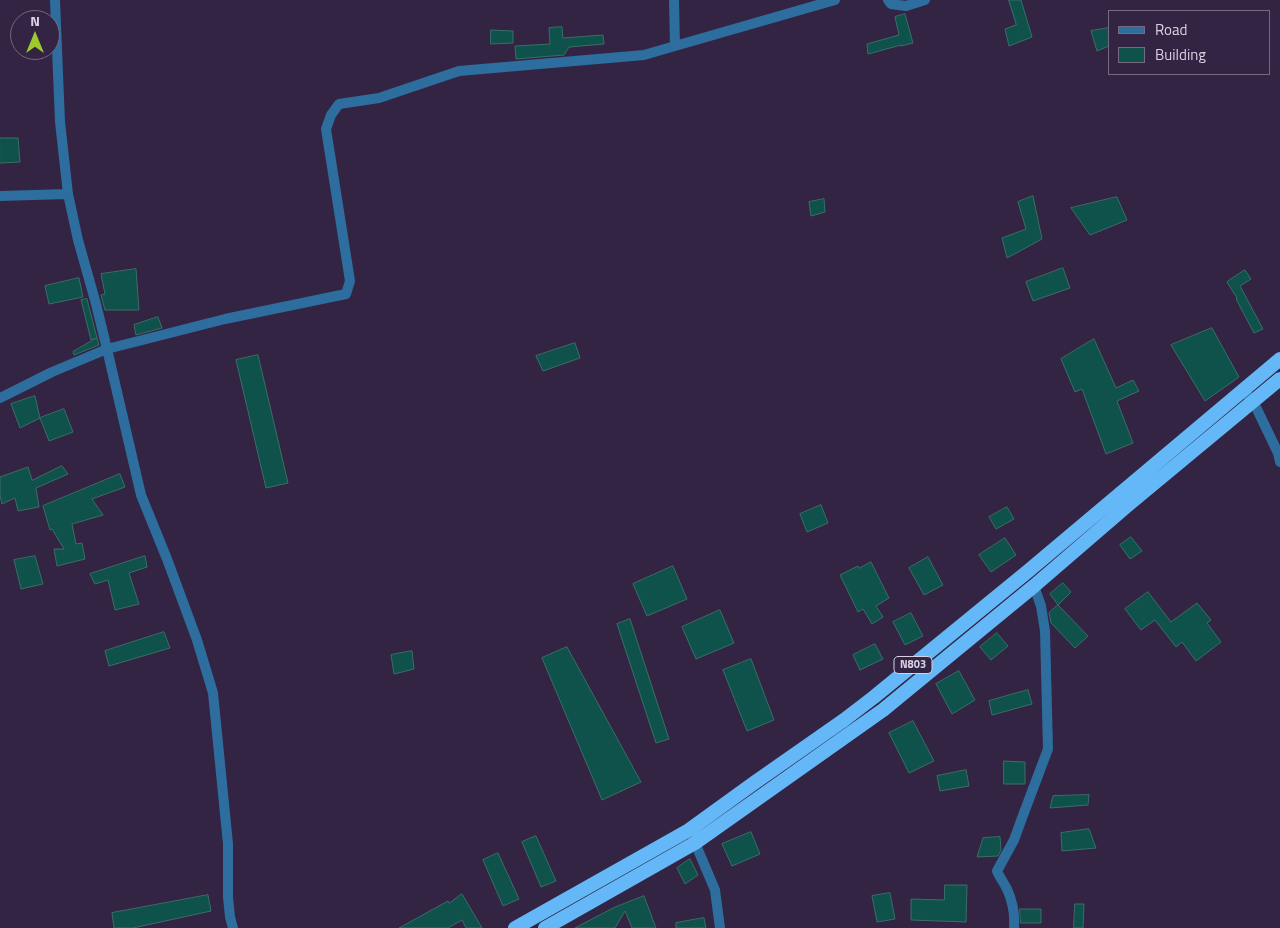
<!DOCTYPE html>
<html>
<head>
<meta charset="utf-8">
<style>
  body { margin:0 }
  #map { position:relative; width:1280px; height:928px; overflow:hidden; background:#322442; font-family:"Titillium Web",sans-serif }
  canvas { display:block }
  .legend { position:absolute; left:1108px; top:10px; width:162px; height:65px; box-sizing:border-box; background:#322442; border:1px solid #746982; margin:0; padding:6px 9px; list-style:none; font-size:15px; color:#d8d0e3 }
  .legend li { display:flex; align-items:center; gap:10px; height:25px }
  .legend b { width:25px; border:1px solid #746982 }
  .north { position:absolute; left:10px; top:10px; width:50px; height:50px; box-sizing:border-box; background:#322442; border:1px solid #746982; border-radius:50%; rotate:0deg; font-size:14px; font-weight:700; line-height:20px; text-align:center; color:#d8d0e3 }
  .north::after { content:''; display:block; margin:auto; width:18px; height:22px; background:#9fca2d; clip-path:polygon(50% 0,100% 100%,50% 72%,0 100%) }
</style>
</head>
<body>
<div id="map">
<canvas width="1280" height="928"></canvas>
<ul class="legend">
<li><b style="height:6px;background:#2e6e9e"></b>Road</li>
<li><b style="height:14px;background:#0e524b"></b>Building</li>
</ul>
<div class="north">N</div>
</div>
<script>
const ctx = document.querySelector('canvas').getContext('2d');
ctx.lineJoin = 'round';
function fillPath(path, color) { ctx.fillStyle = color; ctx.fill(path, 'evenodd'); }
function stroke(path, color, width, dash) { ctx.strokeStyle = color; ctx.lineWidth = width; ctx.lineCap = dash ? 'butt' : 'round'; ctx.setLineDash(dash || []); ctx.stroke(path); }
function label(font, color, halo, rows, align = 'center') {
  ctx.font = font + ' "Titillium Web",sans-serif'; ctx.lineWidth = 4; ctx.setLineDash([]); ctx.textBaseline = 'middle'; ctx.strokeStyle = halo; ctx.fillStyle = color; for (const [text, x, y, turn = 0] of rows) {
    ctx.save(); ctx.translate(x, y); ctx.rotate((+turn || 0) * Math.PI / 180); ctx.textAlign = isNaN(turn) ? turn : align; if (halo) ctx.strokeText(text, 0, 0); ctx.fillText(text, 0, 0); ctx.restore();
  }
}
const building = new Path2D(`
  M 1009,0 L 1021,0 L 1032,37 L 1009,46 L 1005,29 L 1016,25 Z
  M 905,14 L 913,43 L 901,46 L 901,45 L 868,54 L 867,44 L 899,35 L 895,17 Z
  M 562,27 L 563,38 L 603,35 L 604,44 L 569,47 L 564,55 L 516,59 L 515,46 L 550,44 L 549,28 Z
  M 1109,28 L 1109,46 L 1097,51 L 1091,31 Z
  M 491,30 L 513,31 L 513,43 L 491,44 Z
  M 0,138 L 18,138 L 20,162 L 0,163 Z
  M 1033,196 L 1042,239 L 1007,258 L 1002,238 L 1026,229 L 1018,202 Z
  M 1117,197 L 1127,220 L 1090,235 L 1071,208 Z
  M 824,199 L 825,212 L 811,216 L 809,202 Z
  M 1063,268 L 1070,288 L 1033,301 L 1026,282 Z
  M 136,269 L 139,310 L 105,310 L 101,295 L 105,294 L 101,274 Z
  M 1245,270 L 1251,279 L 1240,286 L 1263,329 L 1254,333 L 1236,299 L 1237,298 L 1227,282 Z
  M 79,278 L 83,297 L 49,304 L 45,286 Z
  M 87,299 L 97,338 L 91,340 L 81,300 Z
  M 158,317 L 162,328 L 136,335 L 134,325 Z
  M 1212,328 L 1239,377 L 1205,401 L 1171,345 Z
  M 97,338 L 99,345 L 74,355 L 73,352 Z
  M 1094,339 L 1116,388 L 1133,380 L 1139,391 L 1117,401 L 1133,443 L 1106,454 L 1082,389 L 1075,392 L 1061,359 Z
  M 575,343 L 580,358 L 543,371 L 536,356 Z
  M 258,355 L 288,483 L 266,488 L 236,360 Z
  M 35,396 L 40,418 L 20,428 L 11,404 Z
  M 64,409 L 73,432 L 49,441 L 40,418 Z
  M 62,466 L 68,474 L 36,488 L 39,507 L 18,511 L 15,498 L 2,504 L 0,495 L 0,477 L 28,467 L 32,480 Z
  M 120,474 L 125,487 L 92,499 L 103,515 L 72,524 L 76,544 L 82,543 L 85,559 L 57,566 L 54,549 L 64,549 L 52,529 L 50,530 L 43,506 Z
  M 821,505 L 828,523 L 807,532 L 800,514 Z
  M 1007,507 L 1014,519 L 996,529 L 989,517 Z
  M 1131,537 L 1142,551 L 1130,559 L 1120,545 Z
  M 1005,538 L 1016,555 L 991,572 L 979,555 Z
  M 35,556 L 43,584 L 21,589 L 14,560 Z
  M 145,556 L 147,567 L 129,573 L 139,604 L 115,610 L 108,580 L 95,584 L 90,574 Z
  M 928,557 L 943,585 L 924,595 L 909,568 Z
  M 871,562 L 889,598 L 876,606 L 883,617 L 872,624 L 863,609 L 858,612 L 840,575 L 858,566 L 859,568 Z
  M 673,566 L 687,599 L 647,616 L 633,584 Z
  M 1063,583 L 1071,592 L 1058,605 L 1050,594 Z
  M 1148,592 L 1171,622 L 1197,603 L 1211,620 L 1207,623 L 1221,642 L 1196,661 L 1182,642 L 1176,647 L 1155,620 L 1141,630 L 1125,609 Z
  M 1058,605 L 1088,636 L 1075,648 L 1051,623 L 1049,613 Z
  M 720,610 L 734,643 L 696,659 L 682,627 Z
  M 911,613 L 923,636 L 905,645 L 893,622 Z
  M 630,619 L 669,739 L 656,743 L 617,624 Z
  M 164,632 L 170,648 L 109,666 L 105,651 Z
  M 997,633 L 1008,646 L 991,660 L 980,647 Z
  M 875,644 L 883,659 L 860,670 L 853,655 Z
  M 567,647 L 641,782 L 602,800 L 542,658 Z
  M 412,651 L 414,669 L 394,674 L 391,655 Z
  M 751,659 L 774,720 L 747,731 L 723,670 Z
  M 959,671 L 975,700 L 952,714 L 936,684 Z
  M 1028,690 L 1032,704 L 992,715 L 989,701 Z
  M 913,721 L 934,761 L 909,773 L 889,733 Z
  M 1004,761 L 1025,762 L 1025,784 L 1004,784 Z
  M 966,770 L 969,786 L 940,791 L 937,776 Z
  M 1089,795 L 1088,805 L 1050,808 L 1053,796 Z
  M 1089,829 L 1096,848 L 1062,851 L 1061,833 Z
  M 751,832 L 760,854 L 732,866 L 722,844 Z
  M 536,836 L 556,881 L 541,887 L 522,842 Z
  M 1000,837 L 1001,850 L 998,856 L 977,857 L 983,838 Z
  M 498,853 L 519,899 L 503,906 L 483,860 Z
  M 690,859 L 698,875 L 685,884 L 677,868 Z
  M 945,885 L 967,885 L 966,922 L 911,920 L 911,899 L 944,900 Z
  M 890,893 L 895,919 L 877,922 L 872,896 Z
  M 462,894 L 482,928 L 466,928 L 462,920 L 448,928 L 399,928 L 448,901 L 449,903 Z
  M 208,895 L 211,911 L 133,928 L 114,928 L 112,913 Z
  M 644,896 L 656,928 L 632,928 L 625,911 L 615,928 L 575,928 L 613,908 Z
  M 1075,904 L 1084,904 L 1083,928 L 1074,928 Z
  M 1020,909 L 1041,909 L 1041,923 L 1021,923 Z
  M 704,918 L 706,928 L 676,928 L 676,923 Z`);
fillPath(building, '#0e524b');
stroke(building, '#3b6e67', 1);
stroke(new Path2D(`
  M 888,0 L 891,4 L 906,6 L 925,0
  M 675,46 L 835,0
  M 0,196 L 68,194
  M 1243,390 L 1253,401 L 1278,453 L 1280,462
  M 0,398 L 52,372 L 107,349 L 96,304 L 78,240 L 68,194 L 60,122 L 55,0
  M 693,838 L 715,890 L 720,928
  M 233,928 L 230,917 L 228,897 L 228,844 L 213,693 L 197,640 L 167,559 L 141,495 L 107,349 L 225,319 L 346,294 L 350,281 L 326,129 L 331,115 L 339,104 L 379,98 L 459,71 L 644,55 L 675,46 L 674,0
  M 1014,928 C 1015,914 1013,902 1007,889 C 1004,883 1000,878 997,871 L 1014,840 L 1022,818 L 1048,749 L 1045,631 L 1041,606 L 1034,586`), '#2e6e9e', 10);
stroke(new Path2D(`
  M 515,928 L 689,830 L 754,783 L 844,720 L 874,697 L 1027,572 L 1280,359
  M 545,928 L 695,843 L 883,710 L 1034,586 L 1128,505 L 1280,379`), '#65b8f7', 14);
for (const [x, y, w] of [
  [913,665,38]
]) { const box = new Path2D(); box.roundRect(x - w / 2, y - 8.5, w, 17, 4); ctx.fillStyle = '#322442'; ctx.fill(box); stroke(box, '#d8d0e3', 1); }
label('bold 11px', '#d8d0e3', null, [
  ["N803",913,665]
]);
</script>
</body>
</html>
